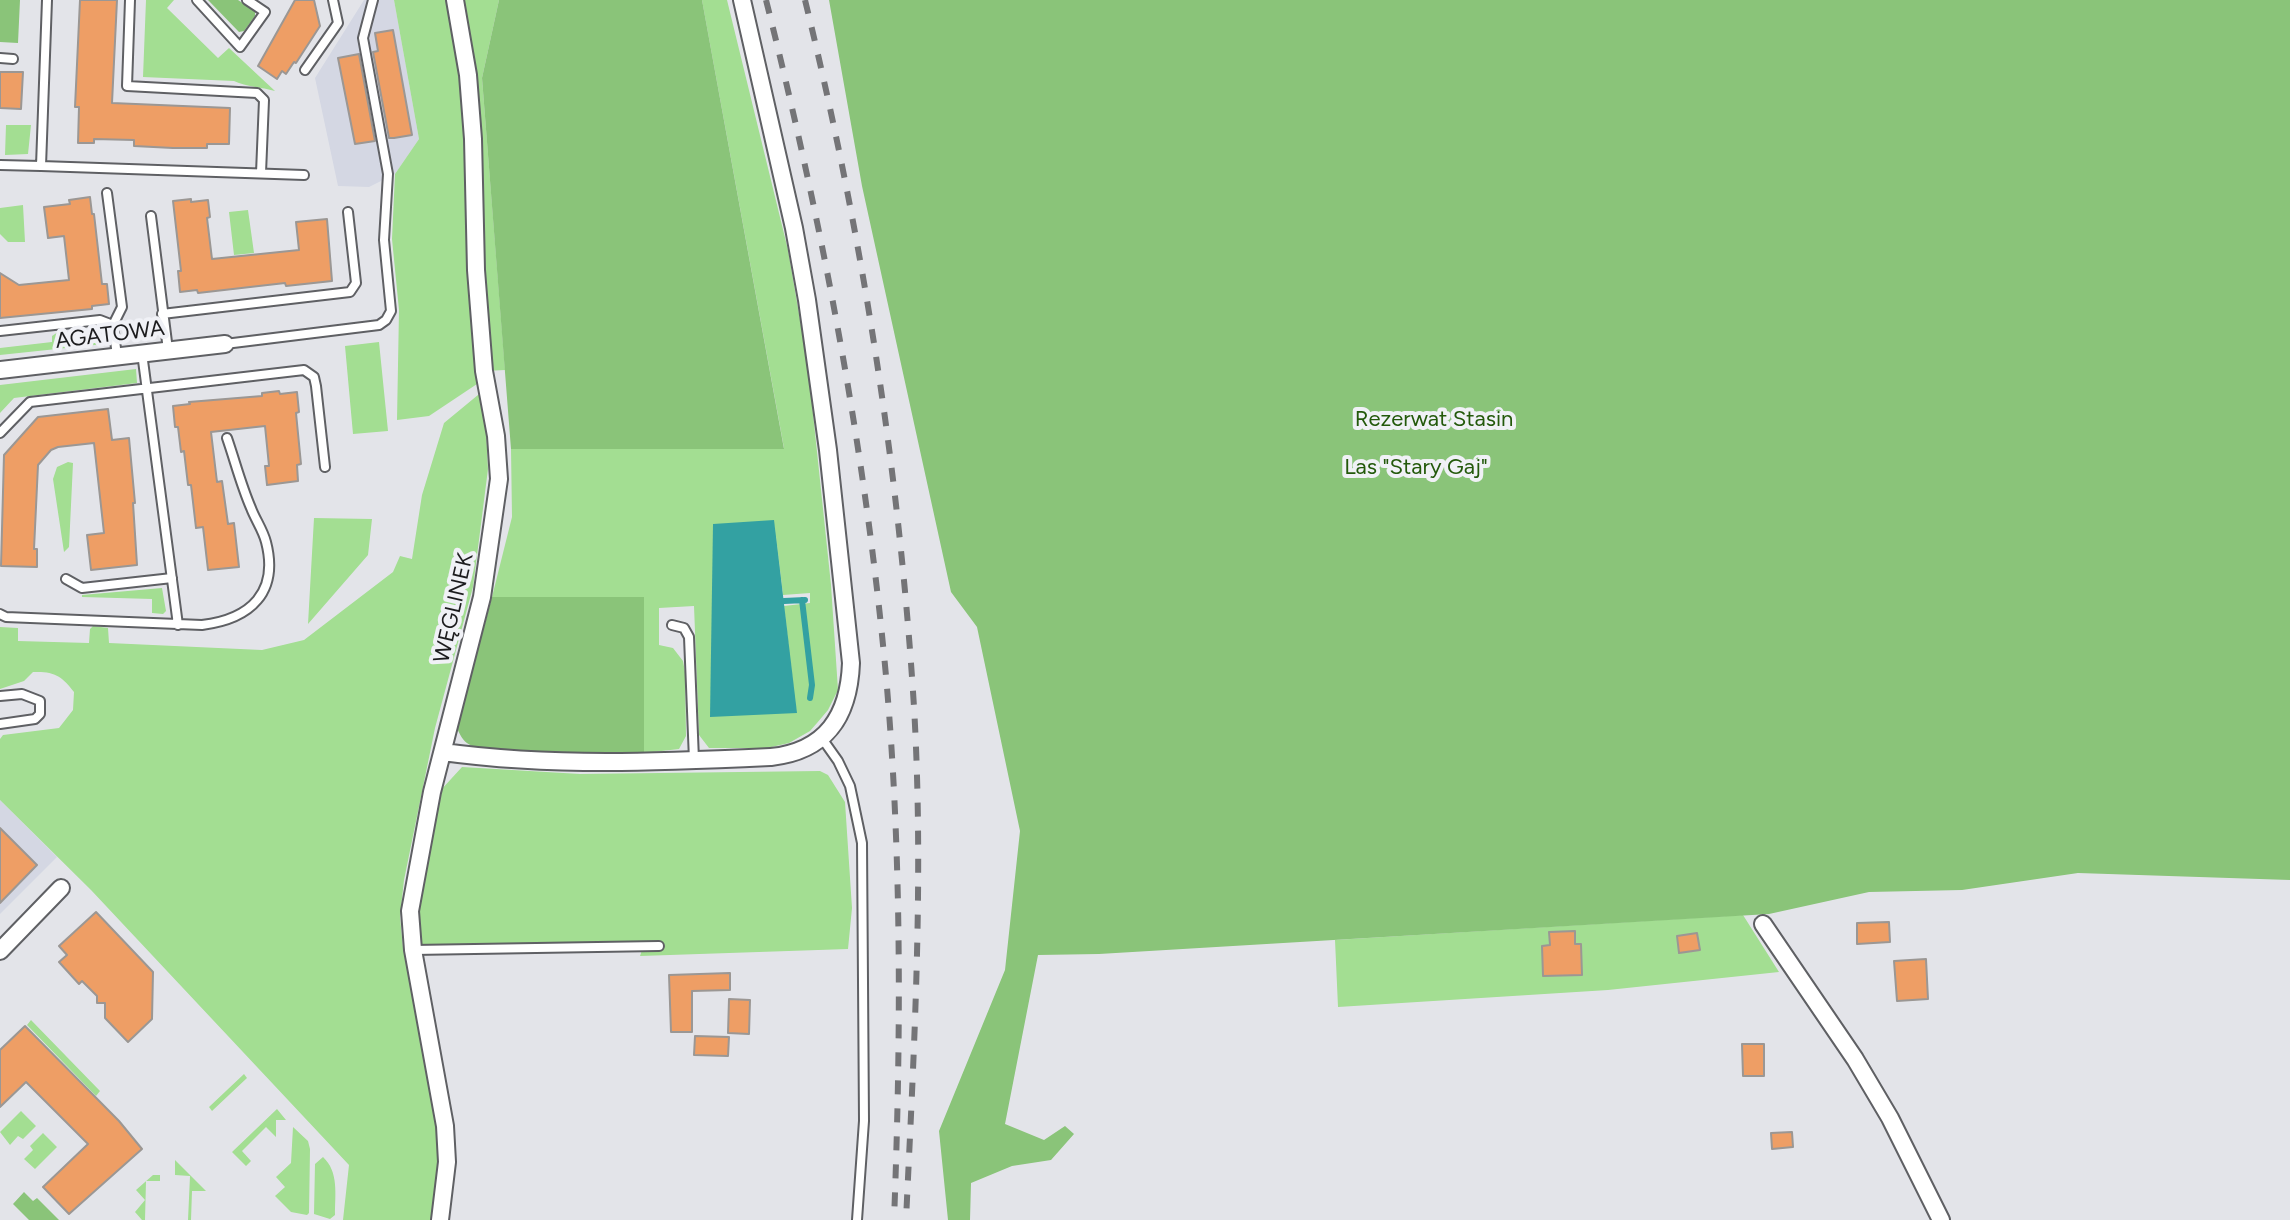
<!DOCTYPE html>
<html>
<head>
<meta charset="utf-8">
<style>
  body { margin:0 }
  canvas { display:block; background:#e3e4e9 }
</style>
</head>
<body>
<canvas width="2290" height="1220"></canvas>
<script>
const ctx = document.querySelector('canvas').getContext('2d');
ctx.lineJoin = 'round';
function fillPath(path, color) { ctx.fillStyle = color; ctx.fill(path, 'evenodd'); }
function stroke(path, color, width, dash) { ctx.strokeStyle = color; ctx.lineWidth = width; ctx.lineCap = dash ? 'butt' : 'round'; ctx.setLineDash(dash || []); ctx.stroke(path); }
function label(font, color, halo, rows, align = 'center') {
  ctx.font = font + ' Figtree,sans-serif'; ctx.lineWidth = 8; ctx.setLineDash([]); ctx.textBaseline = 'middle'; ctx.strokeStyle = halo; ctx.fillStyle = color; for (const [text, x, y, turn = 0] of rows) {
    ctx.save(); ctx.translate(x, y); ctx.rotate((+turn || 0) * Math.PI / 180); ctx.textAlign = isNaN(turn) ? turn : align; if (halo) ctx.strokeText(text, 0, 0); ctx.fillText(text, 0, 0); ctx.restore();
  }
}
fillPath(new Path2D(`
  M 364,0 L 394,0 L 419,139 L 395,174 L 369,187 L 338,186 L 315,78 Z
  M 0,800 L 57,857 L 0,914 Z`), '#d4d7e3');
fillPath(new Path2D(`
  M 146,0 L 174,0 L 167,8 L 218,58 L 229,48 L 275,91 C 261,87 247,87 234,81 L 143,77 Z
  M 394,0 L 499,0 L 482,78 L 505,370 L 485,371 L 486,378 L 429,416 L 397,420 L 399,310 L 392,239 L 395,174 L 419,139 Z
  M 702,0 L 727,0 L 788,250 L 808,366 L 831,585 L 838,690 L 828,710 L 817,723 L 810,731 L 789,743 L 767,748 L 709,748 L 699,735 L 694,606 L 659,608 L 659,645 L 673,648 L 683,661 L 685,672 L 686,736 L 679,749 L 644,753 L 643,597 L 492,597 L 512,517 L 511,449 L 784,448 ZM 774,520 L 783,595 L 810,593 L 810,603 L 784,606 L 796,713 Z
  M 6,125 L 31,125 L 28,154 L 5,155 Z
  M 23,205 L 25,242 L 8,242 L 0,234 L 0,208 Z
  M 248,210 L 254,253 L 234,255 L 229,212 Z
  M 58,332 L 64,335 L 65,341 L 101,337 L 104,344 L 0,355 L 0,348 L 52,342 L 52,336 Z
  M 379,342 L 388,431 L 353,434 L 345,346 Z
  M 136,369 L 137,383 L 14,398 L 0,413 L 0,385 Z
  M 484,390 L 488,469 L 473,587 L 435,728 L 404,880 L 400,917 L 403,948 L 428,1071 L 438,1143 L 437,1193 L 433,1220 L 343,1220 L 349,1165 L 91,890 L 0,800 L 0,739 L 3,735 L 59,728 L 73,710 L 74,692 C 62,676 54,671 33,672 L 24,681 L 0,689 L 0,627 L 18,628 L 18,641 L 89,643 L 90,629 L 93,626 L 108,628 L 109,643 L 262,650 L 304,640 L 393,572 L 400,556 L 412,559 L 422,495 L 444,423 Z
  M 68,462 L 73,463 L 69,547 L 64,552 L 53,479 L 57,467 Z
  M 314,518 L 372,519 L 368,555 L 308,624 Z
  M 162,588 L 166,611 L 163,614 L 152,613 L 152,599 L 82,597 L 82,595 Z
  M 462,767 L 580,774 L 820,771 L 828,775 L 845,802 L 852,908 L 848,949 L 640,956 L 643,947 L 420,949 L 416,913 L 440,791 Z
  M 1743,915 L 1779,972 L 1608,990 L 1338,1007 L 1335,940 Z
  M 31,1020 L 100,1091 L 96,1096 L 27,1025 Z
  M 244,1074 L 247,1078 L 212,1111 L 209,1107 Z
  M 277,1109 L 286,1120 L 276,1120 L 276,1137 L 266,1127 L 242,1151 L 251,1161 L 246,1166 L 232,1152 Z
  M 21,1111 L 36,1126 L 23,1139 L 18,1136 L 10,1145 L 0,1132 Z
  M 293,1127 L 308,1141 L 310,1149 L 309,1213 L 307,1215 L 291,1212 L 275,1196 L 285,1187 L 276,1177 L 291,1163 Z
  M 43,1133 L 57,1147 L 35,1169 L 24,1159 L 33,1150 L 30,1146 Z
  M 323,1157 C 339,1172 335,1194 335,1215 L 330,1219 L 314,1214 L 315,1164 Z
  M 175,1160 L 206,1191 L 192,1191 L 191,1220 L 188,1220 L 190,1176 L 175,1175 Z
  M 153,1175 L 160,1175 L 160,1181 L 146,1181 L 145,1220 L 142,1220 L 135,1212 L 145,1200 L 136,1190 Z`), '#a3de92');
fillPath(new Path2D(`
  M 0,0 L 20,0 L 18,43 L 0,42 Z
  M 208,0 L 238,0 L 255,11 L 255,16 L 244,31 L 239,32 Z
  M 499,0 L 702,0 L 784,449 L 511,449 L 482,78 Z
  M 829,0 L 2290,0 L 2290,880 L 2078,873 L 1962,890 L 1869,892 L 1769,914 L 1099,954 L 1038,955 L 1005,1124 L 1044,1140 L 1065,1126 L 1074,1134 L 1051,1160 L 1012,1166 L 971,1183 L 970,1220 L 948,1220 L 939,1131 L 1005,970 L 1020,831 L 977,627 L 951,592 L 862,186 Z
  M 492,597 L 644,597 L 644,753 L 494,751 C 474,747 465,748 457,728 Z
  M 24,1192 L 33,1201 L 37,1198 L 59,1220 L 29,1220 L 13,1204 Z`), '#8ac479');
fillPath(new Path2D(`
  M 774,520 L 797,713 L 710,717 L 713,524 Z`), '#33a1a2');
stroke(new Path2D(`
  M 802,600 L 812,685 L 810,698
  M 784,601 L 805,600`), '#33a1a2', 6);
const building = new Path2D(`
  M 80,0 L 117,0 L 112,103 L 230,108 L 229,144 L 207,144 L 207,148 L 173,148 L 134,146 L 134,140 L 94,139 L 94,143 L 78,143 L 79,107 L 75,107 Z
  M 295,0 L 314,0 L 320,26 L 296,63 L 294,62 L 286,74 L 282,71 L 277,79 L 258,66 Z
  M 393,30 L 412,135 L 394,138 L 389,138 L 373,52 L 378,51 L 375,33 Z
  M 359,54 L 375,141 L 355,144 L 338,58 Z
  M 0,72 L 23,72 L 21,109 L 0,108 Z
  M 90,197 L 92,214 L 94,214 L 102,284 L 107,284 L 109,304 L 92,306 L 92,309 L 0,318 L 0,273 L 19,285 L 69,280 L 64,236 L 48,238 L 44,207 L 70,204 L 69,200 Z
  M 191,199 L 191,202 L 208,200 L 210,217 L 207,218 L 212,259 L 299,250 L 296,222 L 327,219 L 332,281 L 286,286 L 285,283 L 198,293 L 197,290 L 180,292 L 178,271 L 181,271 L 173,201 Z
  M 279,391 L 280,394 L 297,392 L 299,412 L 296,413 L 301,464 L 297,465 L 298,481 L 267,485 L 265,466 L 269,466 L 265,426 L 211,432 L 217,482 L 222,481 L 228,524 L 234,523 L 239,567 L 208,570 L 203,527 L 196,528 L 191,485 L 188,485 L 184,451 L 181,452 L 178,427 L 175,427 L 173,406 L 190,404 L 189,402 L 262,396 L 262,393 Z
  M 108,409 L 112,440 L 129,438 L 135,503 L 133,503 L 137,565 L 91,570 L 87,535 L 104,533 L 94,443 L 58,447 L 51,450 L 38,465 L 34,549 L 37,549 L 37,567 L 1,566 L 4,455 L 38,417 Z
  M 0,828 L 37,865 L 0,903 Z
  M 96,912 L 153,972 L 152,1019 L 128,1042 L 105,1018 L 105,1003 L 97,1003 L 97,996 L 82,981 L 79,984 L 59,962 L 67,955 L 59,946 Z
  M 1889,922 L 1890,942 L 1857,944 L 1857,923 Z
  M 1575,931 L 1575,944 L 1581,944 L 1582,975 L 1543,976 L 1542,946 L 1550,945 L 1549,932 Z
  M 1697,933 L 1700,950 L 1679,953 L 1677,936 Z
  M 1926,959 L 1928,999 L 1897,1001 L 1894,961 Z
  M 730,973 L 730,990 L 692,991 L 692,1032 L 671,1032 L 669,975 Z
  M 729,999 L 750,1000 L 749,1034 L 728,1033 Z
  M 25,1026 L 119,1121 L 142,1149 L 69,1214 L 43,1187 L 88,1144 L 26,1082 L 0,1107 L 0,1050 Z
  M 695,1036 L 729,1037 L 728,1056 L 694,1055 Z
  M 1742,1044 L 1764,1044 L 1764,1076 L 1743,1076 Z
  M 1792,1132 L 1793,1147 L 1772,1149 L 1771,1133 Z`);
fillPath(building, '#ee9e65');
stroke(building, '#9b9794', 2);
const service = new Path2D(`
  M 47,0 L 41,166 L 304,175
  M 130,0 L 127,86 L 257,93 L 264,100 L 261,173
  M 197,0 L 240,47 L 265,12 L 247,0
  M 0,58 L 13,59
  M 305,70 L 338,23 L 333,0
  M 0,165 L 41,166
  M 107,193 L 122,307 L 113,325 L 117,356
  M 151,216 L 168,350
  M 162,314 L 350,292 L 356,283 L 348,212
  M 0,331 L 100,320 L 113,325
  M 225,344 L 379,325 L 386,320 L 391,311 L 384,240 L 388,174 L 363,38 L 373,0
  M 142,353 L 178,625
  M 0,433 L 30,402 L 304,370 L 314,377 L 316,386 L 325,467
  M 66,579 L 82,588 L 172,578
  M 0,614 L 6,617 L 202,625 C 251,619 279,592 266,542 C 263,530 255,519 251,508 C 241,485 235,461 227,438
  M 672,625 L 684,628 L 689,637 L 694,760
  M 0,696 L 22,694 L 40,701 L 40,714 L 35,719 L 0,724
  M 821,737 L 838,761 L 850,786 L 862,843 L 864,1121 L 857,1220
  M 413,950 L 659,946`);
const minor = new Path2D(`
  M 0,370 L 225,344
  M 443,752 C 552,767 661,762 771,757 C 826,751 849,716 851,663 L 828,450 L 807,300 L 794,228 L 742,0
  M 1763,924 L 1855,1059 L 1890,1118 L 1941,1220
  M 0,951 L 61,888
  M 440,1220 L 447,1162 L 445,1126 L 413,950 L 410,911 L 432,792 L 482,597 L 499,479 L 496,436 L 484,371 L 476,270 L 473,139 L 468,75 L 455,0`);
stroke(service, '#5f6064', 12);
stroke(minor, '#5f6064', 20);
stroke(service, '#fff', 8);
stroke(minor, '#fff', 16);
stroke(new Path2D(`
  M 766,0 C 822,223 865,447 886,676 C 902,857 901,1038 894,1220
  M 805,0 C 862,233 899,468 914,707 C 924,878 914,1050 906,1220`), '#747477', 6, [14, 14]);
label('22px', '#1c1c1e', '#f0f1f6', [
  ["AGATOWA",110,335,-7],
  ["WĘGLINEK",454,608,-77]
]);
label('22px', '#23590b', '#f0f1f6', [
  ["Rezerwat Stasin",1434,420],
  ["Las \"Stary Gaj\"",1416,468]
]);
</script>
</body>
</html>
